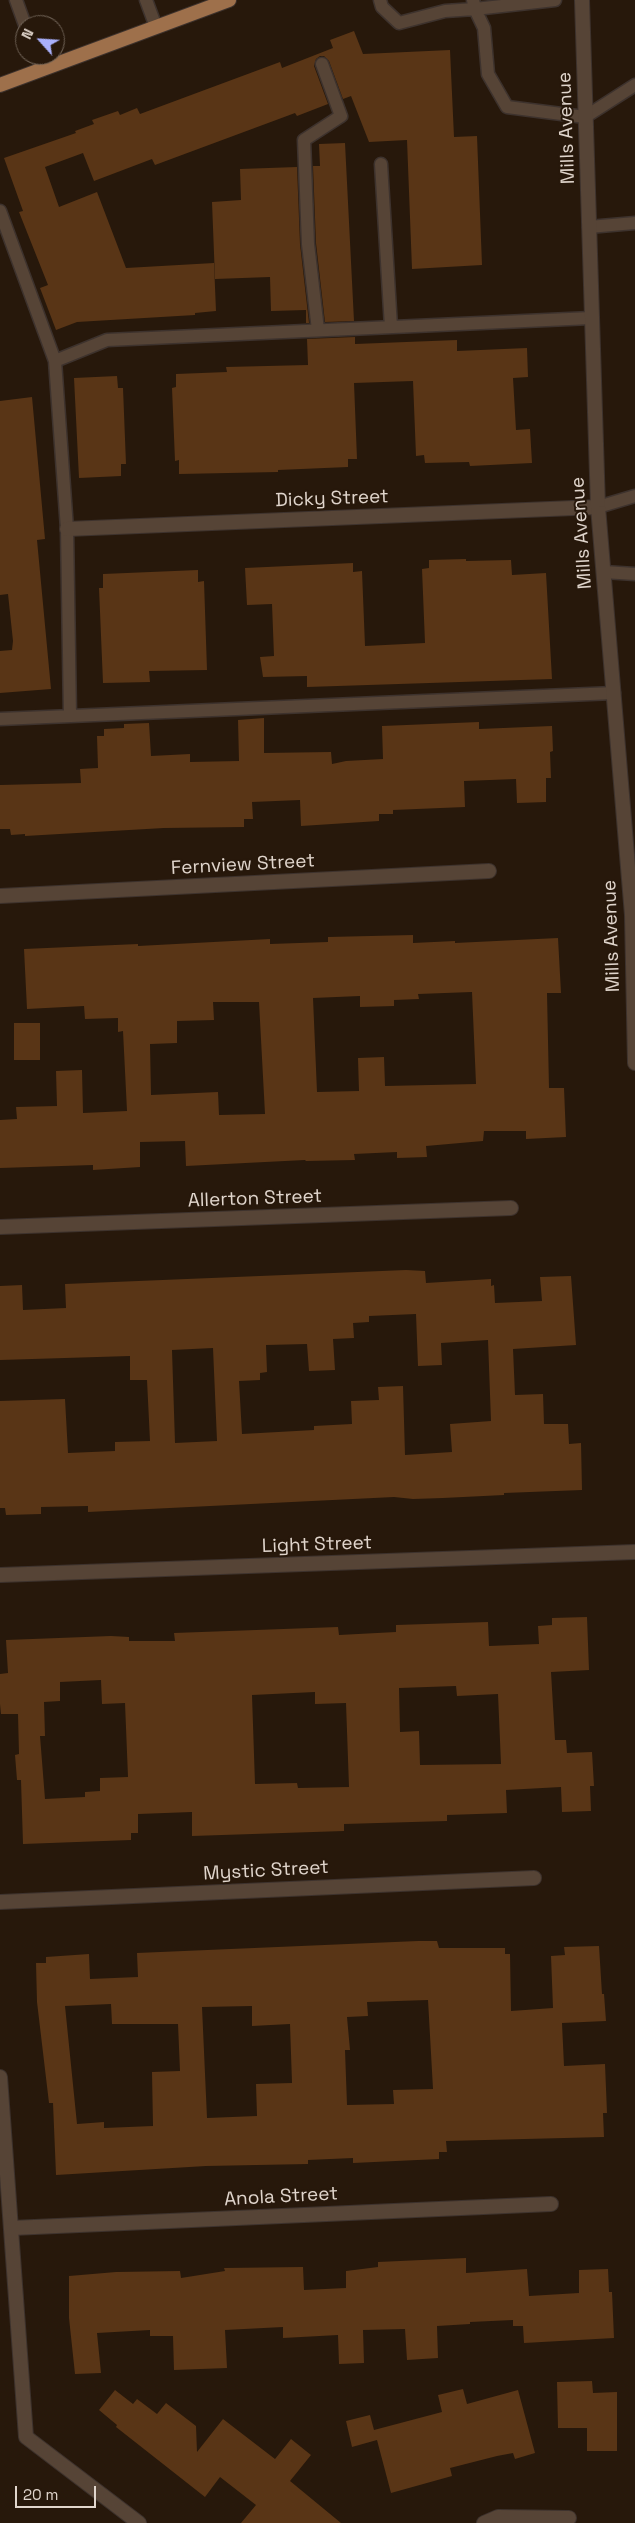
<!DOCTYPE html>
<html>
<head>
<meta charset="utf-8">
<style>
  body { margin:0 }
  #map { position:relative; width:635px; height:2523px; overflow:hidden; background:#27180b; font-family:"Space Grotesk",sans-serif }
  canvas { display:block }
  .north { position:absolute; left:15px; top:15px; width:50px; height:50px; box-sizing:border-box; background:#27180b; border:1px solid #716458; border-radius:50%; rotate:296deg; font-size:14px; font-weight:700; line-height:20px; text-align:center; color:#e0d5cc }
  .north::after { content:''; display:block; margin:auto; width:18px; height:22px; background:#a9b0fc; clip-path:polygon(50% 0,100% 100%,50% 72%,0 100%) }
  .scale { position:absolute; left:15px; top:2486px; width:81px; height:22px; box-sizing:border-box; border:2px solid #e0d5cc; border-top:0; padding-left:6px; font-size:15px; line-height:18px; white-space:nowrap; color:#e0d5cc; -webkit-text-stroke:4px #27180b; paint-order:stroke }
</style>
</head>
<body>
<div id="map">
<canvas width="635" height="2523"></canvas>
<div class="north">N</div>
<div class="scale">20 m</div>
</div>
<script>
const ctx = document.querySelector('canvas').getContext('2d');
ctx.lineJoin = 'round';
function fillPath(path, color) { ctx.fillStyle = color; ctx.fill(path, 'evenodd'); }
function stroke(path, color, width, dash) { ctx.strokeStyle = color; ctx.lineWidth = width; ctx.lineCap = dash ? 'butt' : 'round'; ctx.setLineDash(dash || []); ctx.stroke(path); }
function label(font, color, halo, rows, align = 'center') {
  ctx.font = font + ' "Space Grotesk",sans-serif'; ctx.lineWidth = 4; ctx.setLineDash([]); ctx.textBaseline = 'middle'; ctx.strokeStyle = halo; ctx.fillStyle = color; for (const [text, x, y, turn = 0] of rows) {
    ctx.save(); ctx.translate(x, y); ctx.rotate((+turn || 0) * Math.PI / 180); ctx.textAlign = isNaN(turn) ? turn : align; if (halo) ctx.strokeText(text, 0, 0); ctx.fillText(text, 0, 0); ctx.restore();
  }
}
fillPath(new Path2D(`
  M 354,31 L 363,54 L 450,50 L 454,137 L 477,136 L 482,265 L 412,269 L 407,140 L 369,142 L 351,96 L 343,99 L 329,61 L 324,56 L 320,56 L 316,59 L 314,66 L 328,104 L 297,116 L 295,113 L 155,165 L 152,159 L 94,181 L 83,153 L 45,167 L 59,207 L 97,192 L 126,268 L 214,263 L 216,311 L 195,313 L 195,315 L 77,322 L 56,330 L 40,288 L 48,285 L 19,212 L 23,211 L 4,158 L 76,133 L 75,131 L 94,124 L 92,120 L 118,111 L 120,115 L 137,108 L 140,114 L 280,62 L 282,68 L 333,48 L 330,40 Z
  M 345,143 L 354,321 L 325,322 L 316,243 L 313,166 L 320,166 L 319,144 Z
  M 297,167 L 300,244 L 309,323 L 306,323 L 306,310 L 271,311 L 270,277 L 215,279 L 212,202 L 241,200 L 240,169 Z
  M 355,337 L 355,344 L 457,340 L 457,351 L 527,348 L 528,377 L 513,378 L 516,430 L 530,429 L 532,463 L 470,466 L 469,462 L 425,463 L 424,455 L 416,456 L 413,381 L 354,383 L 357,459 L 348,459 L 348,467 L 278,470 L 278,472 L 179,474 L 179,460 L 175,461 L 172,388 L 176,387 L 176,374 L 227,372 L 226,367 L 308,365 L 307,339 Z
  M 117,376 L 118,388 L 123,388 L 126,464 L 121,464 L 121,476 L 79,478 L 74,378 Z
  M 32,397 L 45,539 L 37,540 L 51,689 L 0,693 L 0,651 L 12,650 L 13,641 L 8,594 L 0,595 L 0,401 Z
  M 466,559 L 466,561 L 511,560 L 512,575 L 546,573 L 552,679 L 307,687 L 307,676 L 263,677 L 260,657 L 274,656 L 272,604 L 247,605 L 245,568 L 353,563 L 353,572 L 362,571 L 365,646 L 425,643 L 422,569 L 429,568 L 429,560 Z
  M 198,570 L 198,582 L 204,581 L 207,670 L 149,671 L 150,682 L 103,683 L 99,588 L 103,588 L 103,574 Z
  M 264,718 L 264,753 L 331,752 L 332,764 L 346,761 L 383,759 L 382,726 L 479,722 L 479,729 L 552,726 L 553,751 L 550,752 L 551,778 L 546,778 L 546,802 L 517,803 L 516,779 L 464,781 L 465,807 L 393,810 L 393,814 L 379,814 L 379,821 L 301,826 L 300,800 L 252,802 L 253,819 L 244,819 L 244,827 L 164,828 L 25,836 L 25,834 L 11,835 L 10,829 L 0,829 L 0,785 L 81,783 L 80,769 L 98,768 L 97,736 L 104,736 L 104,729 L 124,728 L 124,724 L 149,723 L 151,756 L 190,754 L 190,762 L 239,761 L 238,720 Z
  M 413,935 L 413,943 L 455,941 L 455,943 L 558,938 L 561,993 L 547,993 L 549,1088 L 564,1088 L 566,1137 L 526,1139 L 526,1131 L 484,1131 L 483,1141 L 426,1146 L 427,1157 L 397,1158 L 397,1152 L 354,1154 L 355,1160 L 306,1161 L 305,1160 L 186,1166 L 185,1141 L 140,1142 L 140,1167 L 93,1170 L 93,1165 L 0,1168 L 0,1120 L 17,1119 L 16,1107 L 57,1106 L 56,1071 L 82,1070 L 83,1113 L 127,1111 L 123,1031 L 118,1032 L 118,1018 L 85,1019 L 84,1006 L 27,1009 L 24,949 L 138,944 L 138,946 L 270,939 L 270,944 L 328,942 L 328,937 ZM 472,992 L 476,1084 L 385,1086 L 384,1057 L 358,1058 L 359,1091 L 317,1092 L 313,998 L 360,996 L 360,1007 L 394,1006 L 394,1000 L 419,999 L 418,994 ZM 213,1002 L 259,1002 L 265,1114 L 219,1115 L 218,1092 L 151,1095 L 150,1044 L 177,1043 L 177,1021 L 214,1020 Z
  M 14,1023 L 40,1023 L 40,1060 L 14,1060 Z
  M 406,1270 L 425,1271 L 426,1283 L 491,1279 L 491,1286 L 494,1285 L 495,1303 L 542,1301 L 540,1277 L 571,1276 L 576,1345 L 513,1349 L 515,1395 L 543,1394 L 544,1424 L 568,1424 L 569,1444 L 581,1443 L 582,1490 L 504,1493 L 504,1495 L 443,1498 L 413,1499 L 394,1497 L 88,1512 L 88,1506 L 41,1507 L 41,1514 L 6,1515 L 5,1508 L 0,1508 L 0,1401 L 65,1399 L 68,1453 L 115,1451 L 115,1442 L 150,1441 L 147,1380 L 130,1380 L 130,1356 L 0,1360 L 0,1286 L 22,1285 L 23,1310 L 66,1308 L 65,1284 ZM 416,1314 L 418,1366 L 442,1365 L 441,1343 L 488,1340 L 491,1421 L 450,1424 L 452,1452 L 405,1455 L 403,1386 L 378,1387 L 379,1400 L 351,1401 L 352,1424 L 314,1426 L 314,1430 L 242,1434 L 239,1381 L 260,1380 L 260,1373 L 267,1372 L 266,1345 L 307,1344 L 309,1371 L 335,1370 L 333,1339 L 354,1338 L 353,1323 L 369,1322 L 369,1316 ZM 213,1348 L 217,1441 L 175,1443 L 172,1350 Z
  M 587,1617 L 589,1670 L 551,1672 L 555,1740 L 566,1740 L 567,1753 L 592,1752 L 594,1786 L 590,1786 L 591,1811 L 562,1812 L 561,1787 L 506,1790 L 507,1813 L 447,1815 L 447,1821 L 344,1824 L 344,1831 L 192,1836 L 192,1812 L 138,1814 L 138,1833 L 131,1833 L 131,1840 L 23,1844 L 21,1780 L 17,1780 L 15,1755 L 19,1754 L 18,1714 L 1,1714 L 0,1704 L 0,1674 L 8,1673 L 6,1640 L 111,1636 L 129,1637 L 129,1641 L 175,1641 L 174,1633 L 338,1627 L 339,1635 L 396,1632 L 396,1625 L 488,1622 L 489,1646 L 539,1644 L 538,1626 L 552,1625 L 552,1618 ZM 101,1680 L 102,1704 L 125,1703 L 128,1777 L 100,1778 L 100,1791 L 85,1792 L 85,1797 L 45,1799 L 40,1736 L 45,1736 L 44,1702 L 60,1701 L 60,1682 ZM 456,1686 L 457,1696 L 498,1694 L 501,1764 L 420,1765 L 419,1731 L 400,1732 L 399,1688 ZM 315,1692 L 315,1704 L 346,1703 L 349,1787 L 298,1788 L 297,1783 L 255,1784 L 252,1695 Z
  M 418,1941 L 437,1941 L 439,1948 L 505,1948 L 505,1954 L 510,1954 L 511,2011 L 553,2008 L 551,1956 L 565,1955 L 564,1947 L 599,1946 L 602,1994 L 604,1994 L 606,2021 L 562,2023 L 564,2066 L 605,2064 L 607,2113 L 603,2113 L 604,2137 L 446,2141 L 447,2152 L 439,2152 L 439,2159 L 353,2163 L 353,2158 L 308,2160 L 308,2164 L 206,2166 L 56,2175 L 53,2103 L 49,2103 L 37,2002 L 36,1963 L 46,1963 L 46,1957 L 89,1954 L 90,1979 L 138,1977 L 137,1953 ZM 428,2000 L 433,2089 L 393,2090 L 394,2104 L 347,2105 L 345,2050 L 350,2050 L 347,2017 L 368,2016 L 367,2002 ZM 111,2004 L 112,2024 L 178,2024 L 180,2071 L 152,2072 L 153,2126 L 104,2128 L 104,2122 L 77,2124 L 65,2006 ZM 252,2006 L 252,2026 L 290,2024 L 292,2083 L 256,2084 L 257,2116 L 207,2118 L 202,2007 Z
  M 466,2258 L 466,2273 L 527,2269 L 529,2296 L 579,2293 L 579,2270 L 608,2269 L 609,2292 L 612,2292 L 614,2338 L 524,2343 L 523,2326 L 513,2326 L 513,2320 L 470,2322 L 470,2324 L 437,2326 L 438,2358 L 407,2360 L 405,2329 L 363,2330 L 364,2363 L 339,2364 L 338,2335 L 283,2338 L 283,2327 L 225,2330 L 227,2368 L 174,2370 L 173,2336 L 150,2336 L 150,2330 L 97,2333 L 101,2373 L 75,2374 L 69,2318 L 69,2276 L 116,2272 L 180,2271 L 181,2278 L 225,2271 L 224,2268 L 303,2267 L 304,2290 L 346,2288 L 346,2271 L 378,2267 L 378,2262 Z
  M 592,2381 L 593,2393 L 617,2392 L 617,2451 L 587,2451 L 587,2428 L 558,2428 L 557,2382 Z
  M 463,2389 L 467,2404 L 518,2390 L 535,2453 L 515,2459 L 513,2453 L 497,2456 L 450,2468 L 452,2476 L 391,2493 L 377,2440 L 352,2447 L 346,2421 L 370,2415 L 374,2430 L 442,2412 L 438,2395 Z
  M 115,2390 L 133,2404 L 137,2399 L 157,2414 L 166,2403 L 196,2426 L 197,2452 L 223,2419 L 275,2459 L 291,2439 L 311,2455 L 290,2481 L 341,2523 L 241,2523 L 256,2505 L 220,2477 L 205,2497 L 116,2427 L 117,2425 L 99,2410 Z`), '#593516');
const service = new Path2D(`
  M 16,0 L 25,25
  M 146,0 L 156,27
  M 380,0 L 382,7 L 399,23 L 445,11 L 475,9 L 484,28 L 488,74 L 507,107 L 585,117 L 635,85
  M 473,0 L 475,9 L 555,0
  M 37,55 L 42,70
  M 381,164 L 391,327
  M 0,211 L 55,361 L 67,529 L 70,716
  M 589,227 L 635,223
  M 318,330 L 308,244 L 304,140 L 341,116 L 322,64
  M 55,361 L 107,340 L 591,318
  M 598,507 L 635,496
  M 604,572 L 635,574
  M 0,719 L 614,693`);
const minor = new Path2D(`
  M 67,529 L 598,507
  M 0,896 L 489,871
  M 0,1227 L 511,1208
  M 0,1575 L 635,1552
  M 0,1902 L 534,1878
  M 0,2077 L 26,2437 L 139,2523
  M 12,2228 L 551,2204
  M 484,2523 L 498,2517 L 569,2518`);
const secondary = new Path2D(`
  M 582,0 L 598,507 L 632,915 L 635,1063`);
const primary = new Path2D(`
  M 0,85 L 229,0`);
stroke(service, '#3d322d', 15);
stroke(minor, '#3d322d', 16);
stroke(secondary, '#3d322d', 16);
stroke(primary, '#3d322d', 16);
stroke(service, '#564436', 12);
stroke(minor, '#564436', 14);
stroke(secondary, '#564436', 14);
stroke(primary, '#9e704b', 14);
label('19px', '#e0d5cc', '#27180b', [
  ["Mills Avenue",567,128,-92],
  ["Dicky Street",332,499,-2],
  ["Mills Avenue",582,533,-94],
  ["Fernview Street",243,865,-3],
  ["Mills Avenue",612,936,-92],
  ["Allerton Street",255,1199,-2],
  ["Light Street",317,1545,-2],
  ["Mystic Street",266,1871,-3],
  ["Anola Street",281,2197,-3]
]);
</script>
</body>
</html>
